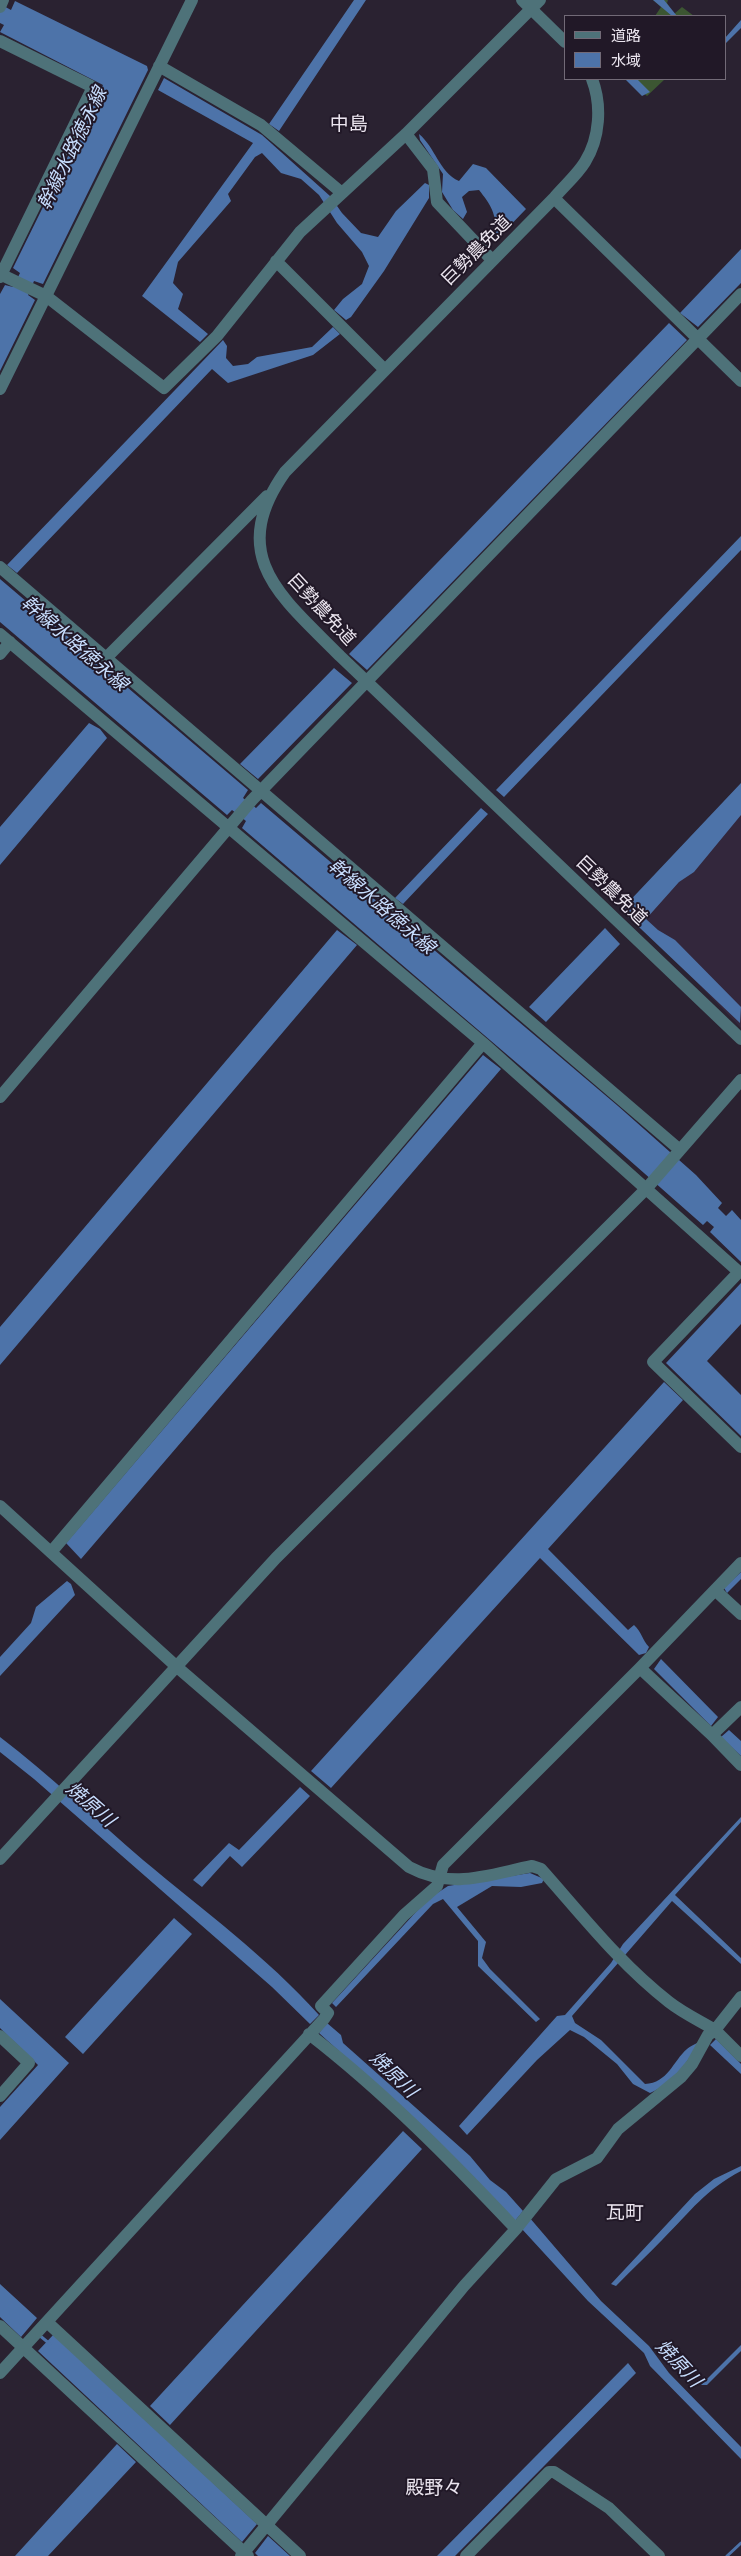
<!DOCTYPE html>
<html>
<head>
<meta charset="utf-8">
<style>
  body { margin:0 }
  #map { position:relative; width:741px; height:2556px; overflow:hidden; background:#2a2231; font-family:Arial,"Noto Sans JP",sans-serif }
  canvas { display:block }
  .legend { position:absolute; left:564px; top:15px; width:162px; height:65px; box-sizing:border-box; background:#211827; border:1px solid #726a77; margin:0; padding:6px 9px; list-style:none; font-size:15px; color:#ebe5ef }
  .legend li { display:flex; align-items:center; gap:10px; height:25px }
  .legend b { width:25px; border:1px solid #726a77 }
</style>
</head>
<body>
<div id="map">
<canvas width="741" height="2556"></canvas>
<ul class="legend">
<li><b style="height:6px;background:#4e7279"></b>道路</li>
<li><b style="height:14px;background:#4d73a9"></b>水域</li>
</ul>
</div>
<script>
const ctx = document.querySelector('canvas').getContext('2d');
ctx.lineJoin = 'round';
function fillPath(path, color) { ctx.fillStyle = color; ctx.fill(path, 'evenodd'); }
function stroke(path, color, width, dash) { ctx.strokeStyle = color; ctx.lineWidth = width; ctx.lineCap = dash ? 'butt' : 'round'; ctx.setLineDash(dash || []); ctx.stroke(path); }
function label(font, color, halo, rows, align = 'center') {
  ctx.font = font + ' Arial,"Noto Sans JP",sans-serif'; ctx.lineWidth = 4; ctx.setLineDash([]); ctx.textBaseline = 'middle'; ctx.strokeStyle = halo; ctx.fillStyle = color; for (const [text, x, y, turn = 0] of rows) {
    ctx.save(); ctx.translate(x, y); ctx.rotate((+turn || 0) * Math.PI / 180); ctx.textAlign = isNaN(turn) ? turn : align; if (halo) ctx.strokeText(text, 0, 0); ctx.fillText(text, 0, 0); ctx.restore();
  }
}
fillPath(new Path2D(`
  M 741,808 L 741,1028 L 640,924 Z`), '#33273c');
fillPath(new Path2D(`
  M 653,0 L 668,0 L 667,3 L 674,14 L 682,7 L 694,16 L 655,16 L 661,7 Z
  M 629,79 L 665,79 L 647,96 Z`), '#3c5632');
fillPath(new Path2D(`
  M 354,0 L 366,0 L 279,131 L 269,124 Z
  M 653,0 L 664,0 L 677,16 L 672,16 Z
  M 15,1 L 147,66 L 148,70 L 43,284 L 34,281 L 28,295 L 35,300 L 0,371 L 0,294 L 5,285 L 13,287 L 20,273 L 13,268 L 103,85 L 0,32 L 4,25 L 0,23 L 0,4 L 11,10 Z
  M 741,20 L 741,28 L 725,44 L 725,38 Z
  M 164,78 L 262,135 L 330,196 L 342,213 L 361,233 L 378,237 L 396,211 L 425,183 L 429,185 L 429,198 L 384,271 L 351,317 L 346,320 L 334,310 L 343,299 L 362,284 L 369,266 L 362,252 L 337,223 L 319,195 L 301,179 L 281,173 L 262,153 L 255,157 L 228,194 L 231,201 L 178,262 L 173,283 L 183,294 L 178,309 L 208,334 L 200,342 L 142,296 L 253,143 L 158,90 Z
  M 625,79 L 637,79 L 650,92 L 642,96 Z
  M 419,134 C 435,147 439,172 459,181 L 473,164 L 486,168 L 526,209 L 499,237 L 494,233 C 498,215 490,204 479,190 L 469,191 L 462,197 L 467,212 L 463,219 L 453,210 L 442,192 L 443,174 L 420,140 Z
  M 741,249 L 741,283 L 698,327 L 680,313 Z
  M 669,323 L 687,340 L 367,670 L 349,654 Z
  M 333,327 L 340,334 L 313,355 L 228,383 L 212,369 L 17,573 L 7,565 L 223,340 L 227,346 L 226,358 L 233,366 L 248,364 L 257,357 L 312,347 Z
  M 741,536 L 741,550 L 504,797 L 496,790 Z
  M 0,579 L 248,790 L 243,798 L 256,808 L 261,803 L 618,1106 L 696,1175 L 722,1203 L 718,1208 L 726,1216 L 732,1210 L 741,1220 L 741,1262 L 710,1232 L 714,1227 L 707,1221 L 703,1225 L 594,1129 L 242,828 L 246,821 L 232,810 L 227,815 L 0,622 Z
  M 334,668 L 352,683 L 258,779 L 240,764 Z
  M 89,723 L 100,729 L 107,738 L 0,865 L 0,827 Z
  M 741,783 L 741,815 L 694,872 L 679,882 L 646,919 L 658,930 L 675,940 L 741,1007 L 740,1023 L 621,910 Z
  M 481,808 L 488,814 L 403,904 L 395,898 Z
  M 605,928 L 620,944 L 546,1022 L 529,1007 Z
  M 337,930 L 357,945 L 0,1365 L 0,1327 Z
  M 483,1055 L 501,1069 L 81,1559 L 66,1543 Z
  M 741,1283 L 741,1324 L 707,1361 L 741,1395 L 741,1436 L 666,1363 Z
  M 664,1382 L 683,1400 L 548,1549 L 628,1630 L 634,1625 C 642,1632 642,1640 649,1647 L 646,1653 L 639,1655 L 540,1558 L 331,1788 L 311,1771 Z
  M 741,1572 L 741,1579 L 727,1593 L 724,1588 Z
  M 67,1581 L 71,1584 L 75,1595 L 0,1676 L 0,1657 L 31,1623 L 36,1607 Z
  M 661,1659 L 718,1717 L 711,1726 L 654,1669 Z
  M 729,1730 L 741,1741 L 741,1756 L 721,1737 Z
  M 0,1737 C 50,1775 95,1819 143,1860 C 203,1910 267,1957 319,2015 L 310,2024 L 272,1987 L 34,1779 L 0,1752 Z
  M 300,1787 L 310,1796 L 242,1867 L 230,1856 L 202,1887 L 193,1880 L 229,1843 L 239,1850 Z
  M 741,1817 L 741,1822 L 675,1895 L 741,1958 L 741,1964 L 672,1901 L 572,2016 L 575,2023 L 601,2040 L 645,2084 C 668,2083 673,2061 687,2049 C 690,2046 696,2044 701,2041 C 687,2062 674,2083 650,2093 L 633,2084 L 617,2064 L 584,2037 L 570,2030 L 537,2060 L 467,2135 L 459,2126 L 557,2016 L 565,2015 L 611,1963 L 623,1944 Z
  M 530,1873 L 544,1879 L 542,1883 L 521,1887 L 492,1886 L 457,1907 L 486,1942 L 482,1958 L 490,1969 L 540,2019 L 536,2022 L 478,1966 L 478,1941 L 443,1899 L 433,1904 L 336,2007 L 332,2003 L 428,1899 L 448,1886 Z
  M 174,1918 L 192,1934 L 83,2054 L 65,2037 Z
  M 0,1999 L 69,2063 L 0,2140 L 0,2107 L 38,2065 L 0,2028 Z
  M 327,2023 L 341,2035 L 343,2043 L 470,2156 L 490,2180 L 506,2192 L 523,2211 L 515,2221 L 414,2119 L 319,2033 Z
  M 716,2039 L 741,2064 L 741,2074 L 710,2045 Z
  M 403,2131 L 422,2149 L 170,2425 L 150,2406 Z
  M 741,2166 L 741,2171 C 705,2190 691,2211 663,2239 C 648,2255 631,2270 616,2286 L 611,2284 L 695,2194 L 714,2179 Z
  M 529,2217 L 601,2301 L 649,2346 L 669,2373 L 741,2447 L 741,2459 L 650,2366 L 644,2353 L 588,2301 L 521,2228 Z
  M 0,2284 L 37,2318 L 21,2337 L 0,2317 Z
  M 54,2334 L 257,2524 L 242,2542 L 38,2351 Z
  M 741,2345 L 741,2351 L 707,2385 L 701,2385 Z
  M 628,2363 L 636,2373 L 455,2556 L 437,2556 Z
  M 117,2444 L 136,2462 L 48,2556 L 15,2556 Z
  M 268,2536 L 290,2556 L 258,2556 L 255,2553 Z`), '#4d73a9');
stroke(new Path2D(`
  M 39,2335 L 50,2344
  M 727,2556 L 741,2543`), '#4d73a9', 3);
stroke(new Path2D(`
  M 522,0 L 565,42
  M 0,7 L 3,0
  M 0,41 L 93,87 L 0,277
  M 159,66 L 261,125 L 342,193
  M 592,79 C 602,105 600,138 585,162 C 577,175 564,186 554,198 L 285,472 C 225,557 283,598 340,656 L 741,1039
  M 406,134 L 433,169 L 437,202 L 492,260
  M 554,198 L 741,381
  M 276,261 L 385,370
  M 0,274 L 46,296 L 164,388 L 217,336 L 300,232 L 406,134 L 540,0
  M 0,389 L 192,0
  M 0,567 L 680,1150
  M 0,634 L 483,1043 L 739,1272 L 653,1362 L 741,1447
  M 0,654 L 10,642
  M 107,657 L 267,496
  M 0,1097 L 252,800 L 741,294
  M 0,1506 L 177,1667 L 409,1867 C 452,1890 487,1875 532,1866 L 541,1869 C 582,1915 620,1964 669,2002 C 683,2013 700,2021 715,2030 L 741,1997
  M 52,1551 L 483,1043
  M 715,1590 L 741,1614
  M 640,1668 L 712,1735 L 741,1765
  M 712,1735 L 741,1707
  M 0,1859 L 276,1558 L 646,1189 L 741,1080
  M 309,2034 C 384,2092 451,2160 516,2229
  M 0,2036 L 29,2063 L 0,2096
  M 47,2322 L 300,2556
  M 0,2326 L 248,2556
  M 0,2373 L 324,2019 L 328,2013 L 321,2006 L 404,1915 L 437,1886 L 443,1865 L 640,1668 L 741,1563
  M 241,2556 L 464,2286 L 516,2229 L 556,2179 L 597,2158 L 618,2129 L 681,2077 L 692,2064 L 708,2035 L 715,2030 L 741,2056
  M 466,2556 L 549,2472 L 554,2472 L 609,2508 L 659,2556`), '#4e7279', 12);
label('18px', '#ebe5ef', '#211827', [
  ["巨勢農免道",477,251,-45],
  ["巨勢農免道",321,610,47],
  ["巨勢農免道",611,891,44]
]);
label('19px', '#ebe5ef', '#211827', [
  ["中島",349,125],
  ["瓦町",625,2214],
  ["殿野々",434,2489]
]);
label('italic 19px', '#c7ddfd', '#211827', [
  ["幹線水路徳永線",73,149,-64],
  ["幹線水路徳永線",74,644,41],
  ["幹線水路徳永線",381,907,41],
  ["焼原川",90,1805,41],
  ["焼原川",393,2075,44],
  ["焼原川",678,2364,47]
]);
</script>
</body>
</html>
